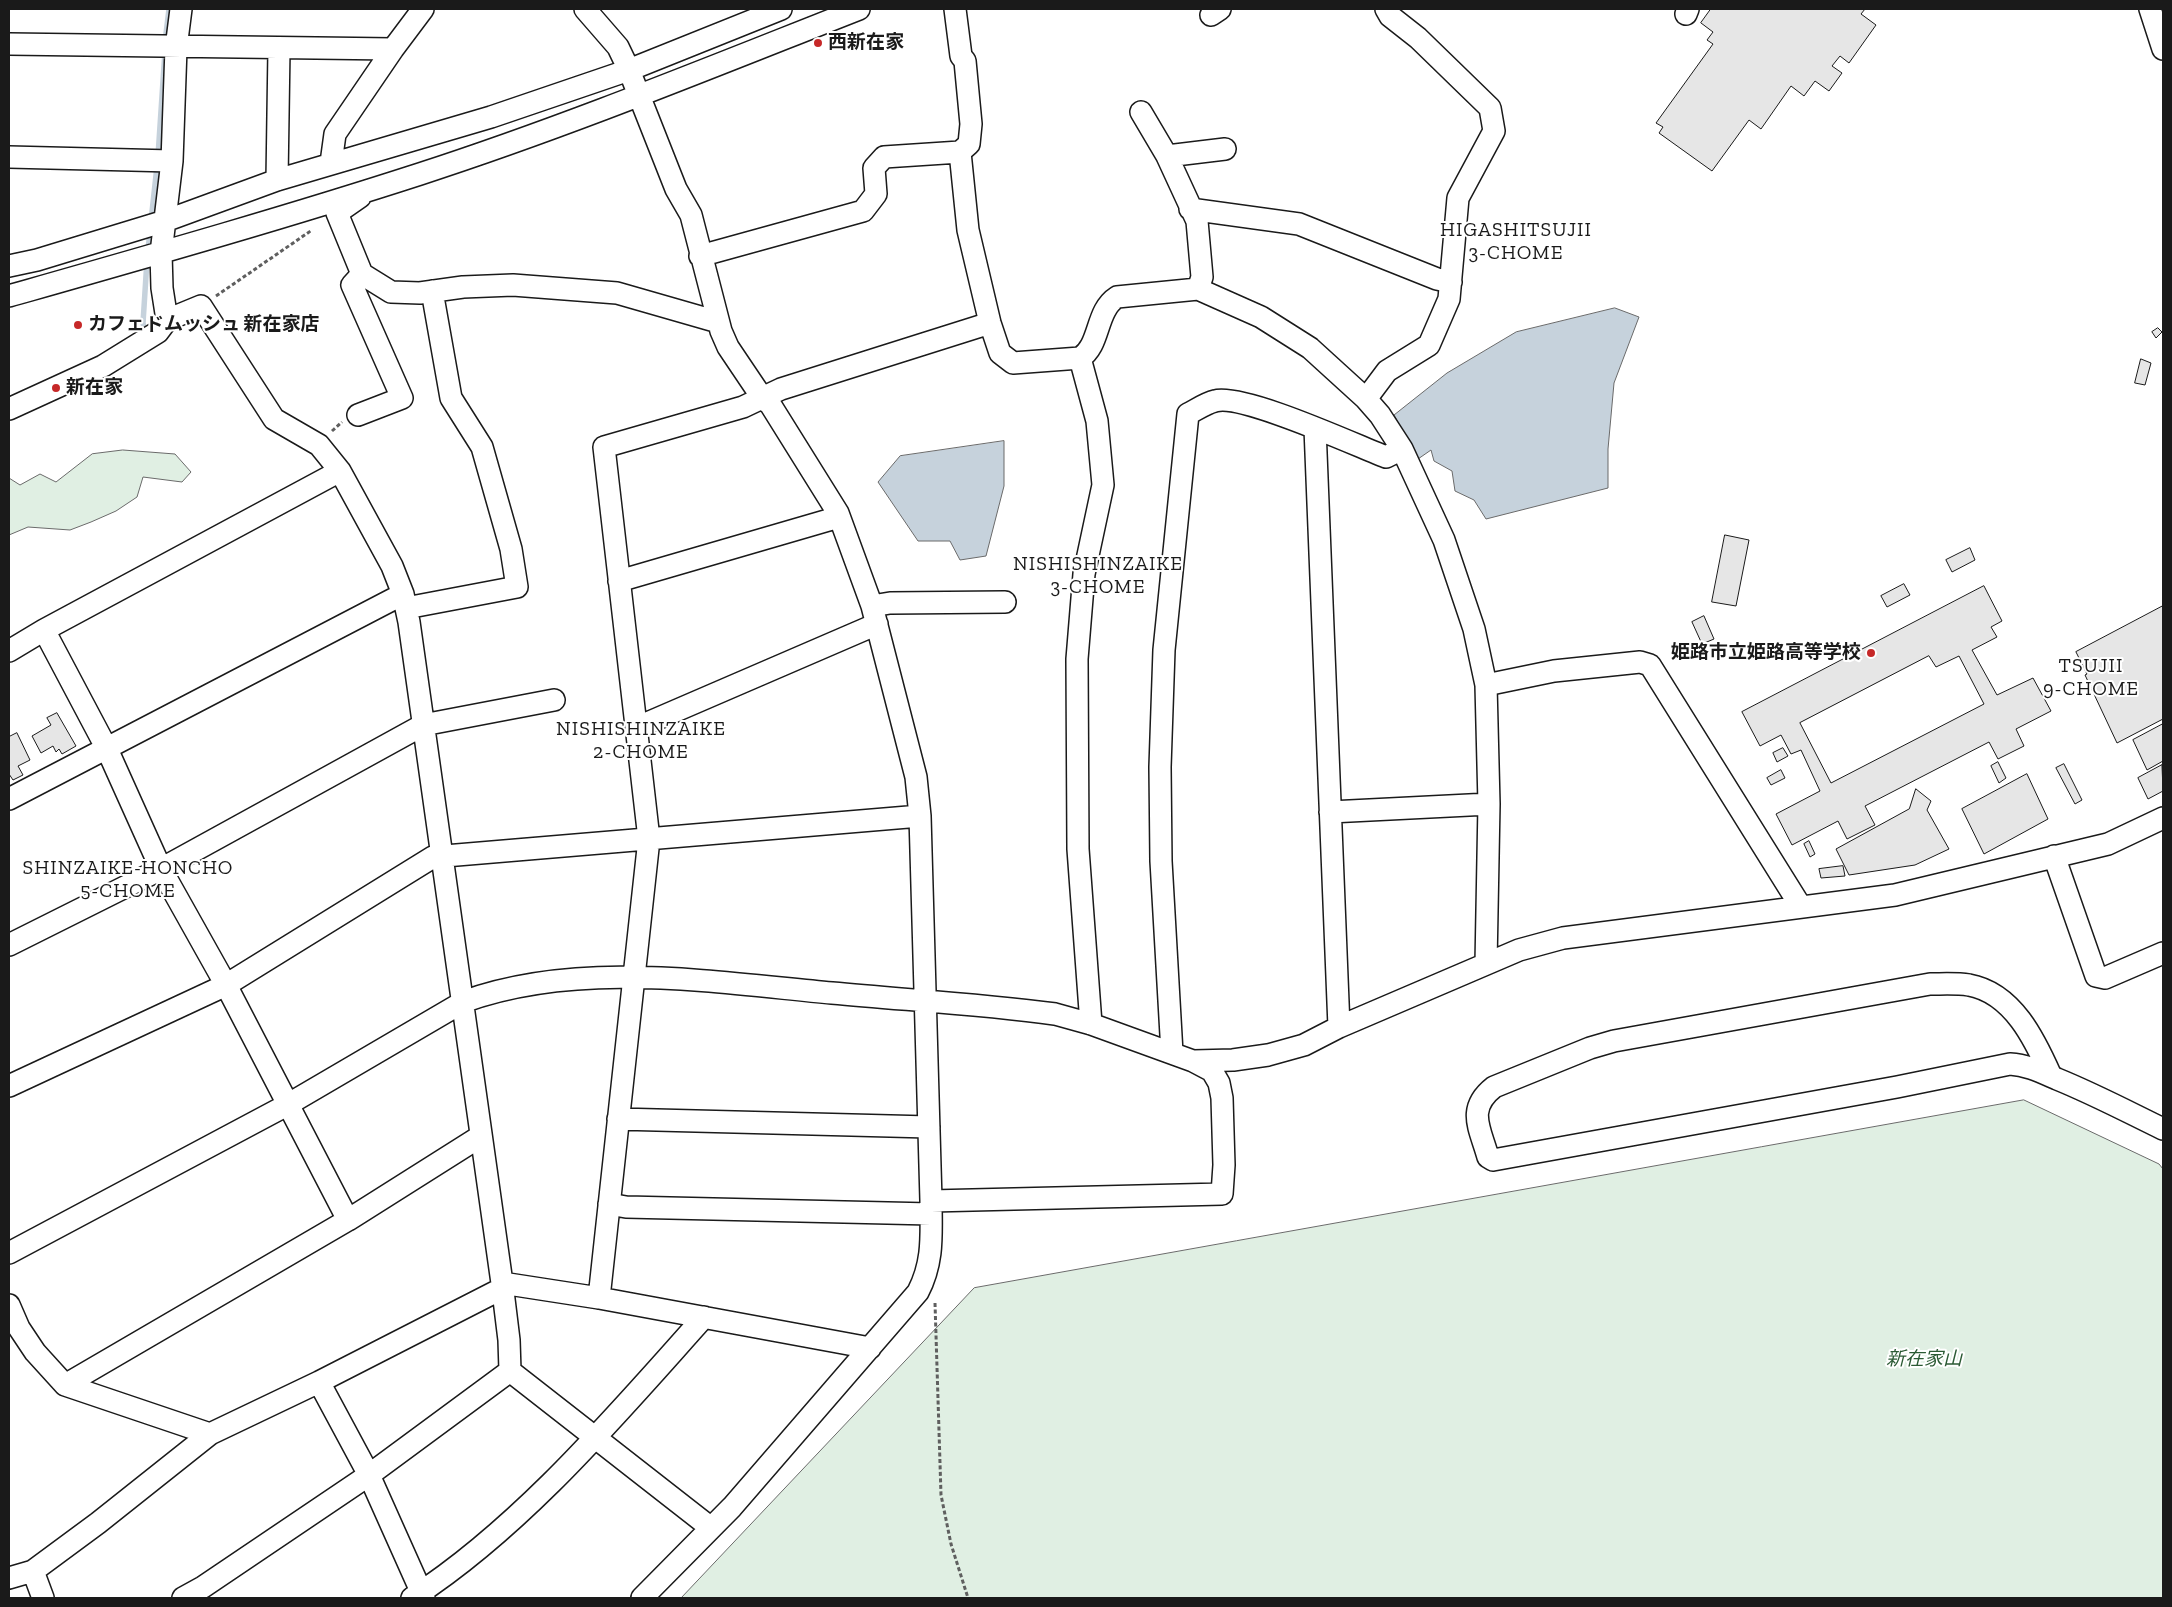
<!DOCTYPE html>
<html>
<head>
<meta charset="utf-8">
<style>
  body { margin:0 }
  #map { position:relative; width:2172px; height:1607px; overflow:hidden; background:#fff; font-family:"Zilla Slab",serif }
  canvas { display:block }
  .frame { position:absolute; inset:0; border:10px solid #1a1a1a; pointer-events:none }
</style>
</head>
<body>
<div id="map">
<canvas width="2172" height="1607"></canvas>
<div class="frame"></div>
</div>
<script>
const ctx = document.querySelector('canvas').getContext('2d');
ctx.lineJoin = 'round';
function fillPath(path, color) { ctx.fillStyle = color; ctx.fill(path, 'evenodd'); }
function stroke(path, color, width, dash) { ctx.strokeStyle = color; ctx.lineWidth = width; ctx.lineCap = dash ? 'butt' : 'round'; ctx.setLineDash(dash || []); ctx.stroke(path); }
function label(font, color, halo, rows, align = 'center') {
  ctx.font = font + ' "Zilla Slab","Noto Sans JP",serif'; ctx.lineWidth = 4; ctx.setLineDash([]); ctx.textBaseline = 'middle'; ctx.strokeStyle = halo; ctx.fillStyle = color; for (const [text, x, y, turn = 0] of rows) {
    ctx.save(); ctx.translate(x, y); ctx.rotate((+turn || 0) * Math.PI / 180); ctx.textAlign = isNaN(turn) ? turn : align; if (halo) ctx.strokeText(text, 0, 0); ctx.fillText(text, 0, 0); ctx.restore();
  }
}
const green = new Path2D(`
  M 123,450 L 175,454 L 191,472 L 182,482 L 143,477 L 137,497 L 116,511 L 91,522 L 70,530 L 28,527 L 9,535 L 9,478 L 20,485 L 40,474 L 56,482 L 92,454 Z
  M 2024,1100 L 2159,1164 L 2163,1169 L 2163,1598 L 681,1598 L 974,1288 Z`);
fillPath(green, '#e0efe3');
stroke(green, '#6a6a6a', 1);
const water = new Path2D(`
  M 1615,308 L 1639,317 L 1614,383 L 1608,449 L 1608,488 L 1486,519 L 1474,500 L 1455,491 L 1452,471 L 1434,461 L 1431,450 L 1418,459 L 1394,415 L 1447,373 L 1516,332 Z
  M 1004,441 L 1004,486 L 986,556 L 960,560 L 950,541 L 918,541 L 878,482 L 900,456 Z`);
fillPath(water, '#c6d2dc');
stroke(water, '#6a6a6a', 1);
stroke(new Path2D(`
  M 165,42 L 169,9
  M 158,156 L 165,51
  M 151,221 L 157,166
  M 148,251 L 150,230
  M 144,328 L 143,323 L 147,260`), '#c6d2dc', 5.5);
const building = new Path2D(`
  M 1711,9 L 1865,9 L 1861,14 L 1876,25 L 1849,63 L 1840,56 L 1832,66 L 1842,73 L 1829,91 L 1815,81 L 1804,96 L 1791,86 L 1761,129 L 1749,120 L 1712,171 L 1659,133 L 1663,127 L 1656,123 L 1713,44 L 1707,40 L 1713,32 L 1701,23 Z
  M 2158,328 L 2162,332 L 2156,338 L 2152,332 Z
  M 2141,359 L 2151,363 L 2145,385 L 2135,383 Z
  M 1725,535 L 1749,540 L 1736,606 L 1712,602 Z
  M 1970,548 L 1975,560 L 1952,572 L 1946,560 Z
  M 1904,584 L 1910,595 L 1887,607 L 1881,596 Z
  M 1984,586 L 2002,621 L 1991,627 L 1997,637 L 1972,650 L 1997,695 L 2033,678 L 2051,711 L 2016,729 L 2024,746 L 1998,759 L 1989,742 L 1865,806 L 1875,825 L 1847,839 L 1838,821 L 1792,845 L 1776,814 L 1820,791 L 1801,750 L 1791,754 L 1781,735 L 1760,746 L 1742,712 ZM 1929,656 L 1936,667 L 1959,656 L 1984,704 L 1831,783 L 1800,723 Z
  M 2163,606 L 2163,719 L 2117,743 L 2085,675 L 2087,674 L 2076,652 Z
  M 1704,616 L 1714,639 L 1702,644 L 1692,622 Z
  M 57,713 L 76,746 L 62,754 L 59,749 L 56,752 L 53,746 L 41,753 L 32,736 L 51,725 L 47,718 Z
  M 2163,724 L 2163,761 L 2147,770 L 2133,740 Z
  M 17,733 L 30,760 L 18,766 L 23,775 L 13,780 L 9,774 L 9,737 Z
  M 1783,748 L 1788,756 L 1777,762 L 1773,753 Z
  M 1998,762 L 2006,778 L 1999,783 L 1991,766 Z
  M 2064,764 L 2082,800 L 2075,804 L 2056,768 Z
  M 2162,765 L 2163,791 L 2148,799 L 2138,778 Z
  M 1781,770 L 1785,778 L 1771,785 L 1767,778 Z
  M 2027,774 L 2048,819 L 1984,854 L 1962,809 Z
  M 1916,789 L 1931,801 L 1927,810 L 1949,849 L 1915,865 L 1849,875 L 1836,849 L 1909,809 Z
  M 1809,841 L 1815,854 L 1810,857 L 1804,844 Z
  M 1843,866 L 1845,876 L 1821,878 L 1819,869 Z`);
fillPath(building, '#e6e6e6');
stroke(building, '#1a1a1a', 1);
const minor = new Path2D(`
  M 585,9 L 618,47 L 629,70 L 676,189 L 691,215 L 721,331 L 728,347 L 763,399 L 770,404 L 838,513 L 872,606 L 916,777 L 920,816 L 931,1201 C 931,1234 934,1261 918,1292 L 732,1507 L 642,1598
  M 955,9 L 961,56 L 965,61 L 971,124 L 969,144 L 960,152 L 968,230 L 990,323 L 1000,353 L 1013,363 L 1080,358 C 1101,345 1095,311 1117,297 L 1198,289 L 1261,317 L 1310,348 L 1366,399 L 1380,415 L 1402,449 L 1444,540 L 1474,629 L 1486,685 L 1489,804 L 1486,964
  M 2150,9 L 2163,49
  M 1686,14 L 1688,9
  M 1211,15 L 1220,9
  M 9,44 L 393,49
  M 1141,112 L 1167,156 L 1197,221 L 1202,277 L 1198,289
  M 1167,156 L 1225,149
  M 9,157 L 172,161
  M 331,163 L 335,134 L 393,49 L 423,9
  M 277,180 L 279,49
  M 360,197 L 337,213 L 362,274 L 391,292 L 420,293 L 463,287 L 513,285 L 617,293 L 718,322
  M 1190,209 L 1299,224 L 1437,279 L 1451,282
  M 700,256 L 863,211 L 876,194 L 874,168 L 884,157 L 960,152
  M 9,266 L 37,260 L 165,221 L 277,180 L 491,117 L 629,70 L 781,9
  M 9,296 C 146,257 284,218 420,174 C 568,126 714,66 859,9
  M 167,320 L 201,306 L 274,419 L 319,445 L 340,471 L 392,566 L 403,594 L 409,622 L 502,1283 L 509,1340 L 510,1371 L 711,1528
  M 1080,358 L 1097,421 L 1103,485 L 1084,574 L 1077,659 L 1078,849 L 1091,1024
  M 1366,399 L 1387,371 L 1429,345 L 1449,299 L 1458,198 L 1494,131 L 1490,108 L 1418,38 L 1390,16 L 1386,9
  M 9,409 L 103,366 L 158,332 L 167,320 L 162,288 L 161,253 L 172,161 L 176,48 L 181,9
  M 358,415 L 402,398 L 352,285 L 362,274
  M 1315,428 L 1339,1027
  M 340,471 L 44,630 L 107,749 L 161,869 L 226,985 L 348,1220
  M 619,581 L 839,517
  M 872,606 L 890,603 L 1005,602
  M 406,608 L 517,587 L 511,549 L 482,447 L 451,398 L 432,291
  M 9,651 L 44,630
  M 1486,685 L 1554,671 L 1640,662 L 1650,665 L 1801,907
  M 636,728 L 877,624
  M 9,799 L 403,594
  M 1330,812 L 1489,804
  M 2054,856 L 2096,976 L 2105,978 L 2163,953
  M 9,945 L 161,869 L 423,725 L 554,700
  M 1172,1053 L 1161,861 L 1160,767 L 1164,650 L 1188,414 C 1196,410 1206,403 1215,401 C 1242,393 1355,445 1386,457 L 1402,449
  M 1194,1061 L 1233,1060 L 1268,1055 L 1304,1045 L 1339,1027 L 1519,950 L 1563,938 L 1895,895 L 2108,844 L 2163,818
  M 2051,1076 C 2035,1040 2013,993 1969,985 C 1956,983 1942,984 1930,984 L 1614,1041 L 1590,1048 L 1494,1087 C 1466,1109 1480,1128 1488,1157 L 1493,1160 L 1897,1087 L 2010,1064 C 2027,1065 2041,1072 2057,1079 C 2094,1094 2128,1112 2163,1129
  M 9,1086 L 226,985 L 433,857 L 920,816
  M 618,1119 L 929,1127
  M 609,1204 L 626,1207 L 931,1214
  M 9,1253 L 287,1105 L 463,1002 C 578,960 712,982 832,993 C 906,1000 981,1004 1055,1014 L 1091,1024 L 1193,1061 L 1212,1071 L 1219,1083 L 1222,1098 L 1224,1165 L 1222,1194 L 931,1201
  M 502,1283 L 599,1298 L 870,1348
  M 599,1298 L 649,839 L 604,447 L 743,407 L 781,389 L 990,323
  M 9,1305 L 19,1328 L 35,1352 L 65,1385 L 210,1434
  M 319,1382 L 369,1475 L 424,1598
  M 65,1385 L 348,1220 L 481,1136
  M 33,1571 L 43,1598
  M 9,1578 L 33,1571 L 98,1523 L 210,1434 L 319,1382 L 501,1289
  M 183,1598 L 203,1587 L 369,1475 L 510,1371
  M 412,1598 C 522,1527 617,1414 704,1317`);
stroke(minor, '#1a1a1a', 24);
stroke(new Path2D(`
  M 216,296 L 312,230
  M 332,431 L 342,422
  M 935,1303 L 941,1495 L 951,1544 L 968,1598`), '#5f5f5f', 3, [4, 2.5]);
stroke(minor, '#fff', 21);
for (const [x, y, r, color] of [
  [818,43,5,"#c62828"],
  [78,325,5,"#c62828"],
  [56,388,5,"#c62828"],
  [1871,653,5,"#c62828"]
]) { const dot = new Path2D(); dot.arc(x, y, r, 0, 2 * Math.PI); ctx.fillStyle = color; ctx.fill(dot); stroke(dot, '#fff', 2); }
label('bold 19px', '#1a1a1a', '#fff', [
  ["西新在家",828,43],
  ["カフェドムッシュ 新在家店",88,325],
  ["新在家",66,388],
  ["姫路市立姫路高等学校",1861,653,"right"]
], 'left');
label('italic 19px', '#2b5a34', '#fff', [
  ["新在家山",1924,1360]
]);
ctx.letterSpacing = '1px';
label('20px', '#1a1a1a', '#fff', [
  ["HIGASHITSUJII",1516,230],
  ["3-CHOME",1516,253],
  ["NISHISHINZAIKE",1098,564],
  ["3-CHOME",1098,587],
  ["TSUJII",2091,666],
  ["9-CHOME",2091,689],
  ["NISHISHINZAIKE",641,729],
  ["2-CHOME",641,752],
  ["SHINZAIKE-HONCHO",128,868],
  ["5-CHOME",128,891]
]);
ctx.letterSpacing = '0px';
</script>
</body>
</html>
